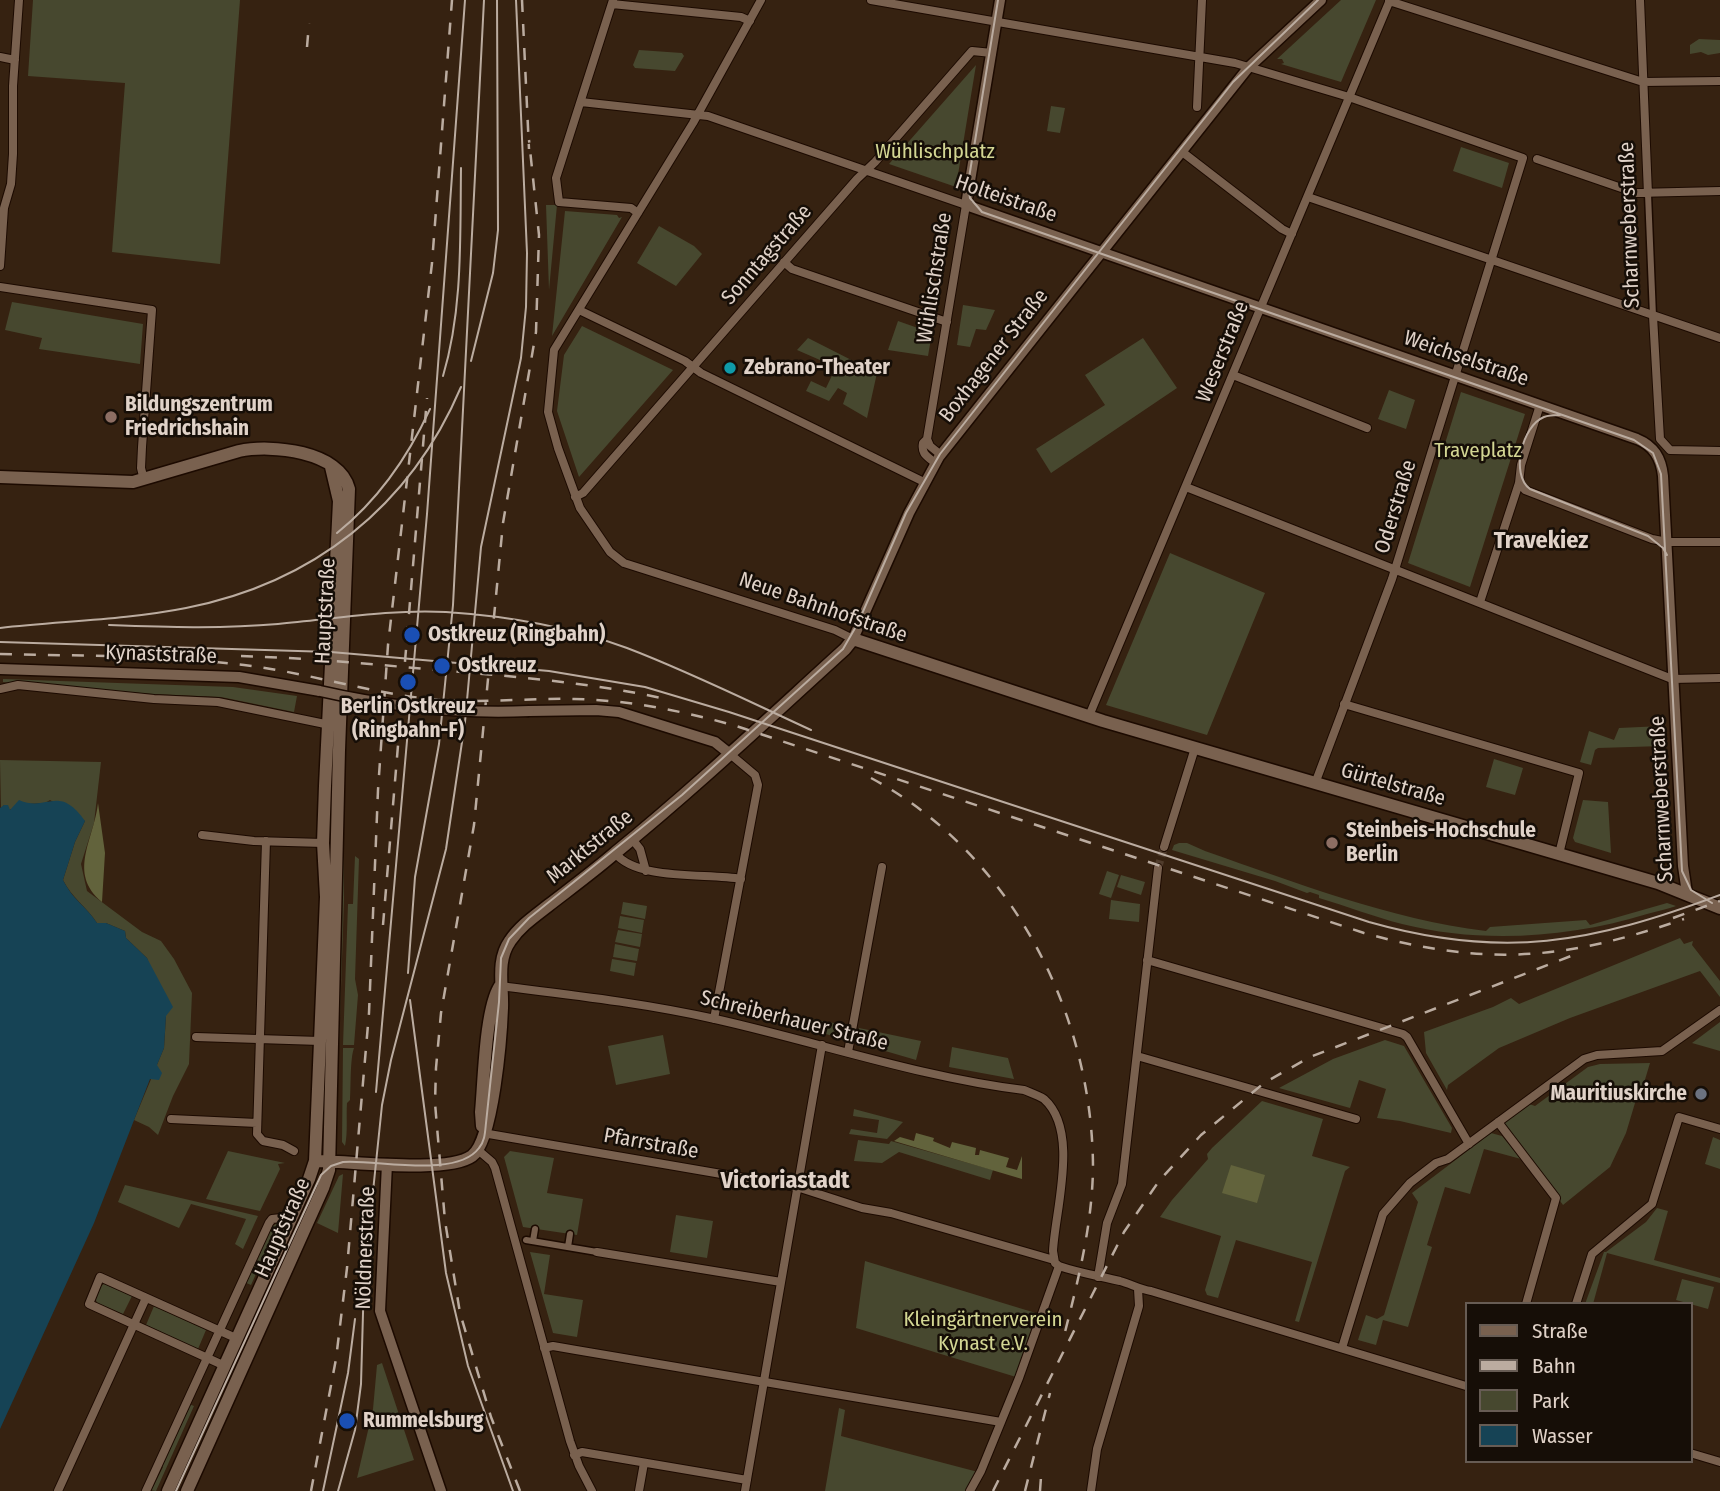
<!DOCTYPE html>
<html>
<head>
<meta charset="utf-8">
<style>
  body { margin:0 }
  #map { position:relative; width:1720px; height:1491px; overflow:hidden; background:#362211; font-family:"Fira Sans Condensed",sans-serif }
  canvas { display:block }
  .legend { position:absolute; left:1465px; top:1302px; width:228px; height:161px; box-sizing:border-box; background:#160e07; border:2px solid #675c54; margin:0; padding:9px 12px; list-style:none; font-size:21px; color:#e0d2c8 }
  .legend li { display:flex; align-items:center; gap:14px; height:35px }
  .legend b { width:35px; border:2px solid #675c54 }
</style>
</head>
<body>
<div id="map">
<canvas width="1720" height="1491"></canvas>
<ul class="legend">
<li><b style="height:9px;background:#79614f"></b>Straße</li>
<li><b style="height:9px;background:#bbaca0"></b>Bahn</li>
<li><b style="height:19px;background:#47482f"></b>Park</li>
<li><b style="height:19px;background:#164355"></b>Wasser</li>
</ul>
</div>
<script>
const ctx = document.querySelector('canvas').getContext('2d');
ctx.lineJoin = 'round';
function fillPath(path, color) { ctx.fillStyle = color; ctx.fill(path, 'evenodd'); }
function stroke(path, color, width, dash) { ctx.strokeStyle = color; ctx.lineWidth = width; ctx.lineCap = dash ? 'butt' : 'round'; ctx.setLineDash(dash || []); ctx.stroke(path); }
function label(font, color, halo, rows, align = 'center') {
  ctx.font = font + ' "Fira Sans Condensed",sans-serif'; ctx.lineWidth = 5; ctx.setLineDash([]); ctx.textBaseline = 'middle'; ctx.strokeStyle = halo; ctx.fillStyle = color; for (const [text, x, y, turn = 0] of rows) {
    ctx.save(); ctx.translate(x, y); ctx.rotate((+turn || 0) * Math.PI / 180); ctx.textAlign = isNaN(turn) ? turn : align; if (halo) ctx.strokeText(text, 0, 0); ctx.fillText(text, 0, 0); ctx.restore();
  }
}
fillPath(new Path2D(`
  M 33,0 L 240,0 L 220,264 L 112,252 L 125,83 L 28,76 Z
  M 1341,0 L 1376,0 L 1341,82 L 1281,64 L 1284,63 L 1282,59 L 1277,59 Z
  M 1699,39 L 1720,40 L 1720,53 L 1708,55 L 1701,52 L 1690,54 L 1690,45 Z
  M 639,50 L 682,53 L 684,56 L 675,71 L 635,68 L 633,65 Z
  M 976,65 L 956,187 L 889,164 Z
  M 1051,106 L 1065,108 L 1060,133 L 1047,131 Z
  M 1461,147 L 1509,163 L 1502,188 L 1453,171 Z
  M 546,205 L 557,205 L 549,290 Z
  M 565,211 L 617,215 L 619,218 L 622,217 L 552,336 Z
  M 659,226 L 694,246 L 702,254 L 676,286 L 637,263 Z
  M 12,302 L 143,324 L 140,364 L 39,349 L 42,338 L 5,330 Z
  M 963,305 L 995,310 L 986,330 L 976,329 L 970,347 L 957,345 Z
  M 898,321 L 932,333 L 928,356 L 888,350 Z
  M 582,326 L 673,370 L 579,477 L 557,411 L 564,355 Z
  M 808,338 L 877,373 L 867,418 L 843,404 L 847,393 L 838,388 L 829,401 L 806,391 L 811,381 L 826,388 L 836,367 L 797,350 Z
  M 1143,338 L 1177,388 L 1051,473 L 1036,449 L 1105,405 L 1085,375 Z
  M 1389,390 L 1415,400 L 1406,429 L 1378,419 Z
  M 1461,392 L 1525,414 L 1470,587 L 1408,563 Z
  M 1170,553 L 1265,593 L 1207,735 L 1106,705 Z
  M 3,679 L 233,687 L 297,696 L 294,712 L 221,697 L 153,694 L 3,682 Z
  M 1662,726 L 1663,746 L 1598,748 L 1595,750 L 1591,765 L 1580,762 L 1589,731 L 1614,740 L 1619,728 Z
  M 1494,759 L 1523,768 L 1515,795 L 1486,787 Z
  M 0,760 L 101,762 L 94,823 L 81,864 L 87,891 L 142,932 L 161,941 L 174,959 L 192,993 L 189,1064 L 173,1096 L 158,1135 L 149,1127 L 134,1120 L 164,1048 L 166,1016 L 147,958 L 126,938 L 125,931 L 106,923 L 97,923 C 86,906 72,898 63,880 L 75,842 L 85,821 L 50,800 L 45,803 L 27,804 L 9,810 L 4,805 L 1,809 Z
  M 1583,800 L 1608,802 L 1611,853 L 1575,842 L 1573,838 Z
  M 1179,843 L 1187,843 L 1205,851 C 1297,883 1389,919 1486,931 L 1490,927 L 1586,920 L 1590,925 L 1667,903 L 1676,906 C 1669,909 1657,911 1647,914 C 1569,938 1481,944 1402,924 C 1374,917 1347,906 1319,898 L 1319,895 L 1310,892 L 1307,893 L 1275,881 L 1172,850 L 1174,845 Z
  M 342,850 L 344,850 L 344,900 L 336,1138 Z
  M 355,856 L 359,859 L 355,979 L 358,995 L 354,1045 L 343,1045 L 348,904 L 353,904 Z
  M 1107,871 L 1119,875 L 1111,898 L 1099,894 Z
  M 1121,875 L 1145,882 L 1141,895 L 1117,887 Z
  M 1111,900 L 1140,904 L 1139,922 L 1109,919 Z
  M 623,902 L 647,906 L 645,919 L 621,914 Z
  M 620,916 L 644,920 L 642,933 L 618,928 Z
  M 618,930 L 642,934 L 640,947 L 615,942 Z
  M 1680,938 L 1684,944 L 1693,941 L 1692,945 L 1720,981 L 1720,997 L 1700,971 L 1570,1018 L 1499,1048 L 1448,1085 L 1447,1090 L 1426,1053 L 1424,1032 L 1493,1007 L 1511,998 L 1519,1004 Z
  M 615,944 L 639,949 L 637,961 L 613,957 Z
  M 612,959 L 636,963 L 634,976 L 610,971 Z
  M 761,1010 L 845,1025 L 841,1038 L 760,1017 Z
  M 1720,1022 L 1720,1051 L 1692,1043 Z
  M 859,1028 L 921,1041 L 916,1060 L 858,1043 Z
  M 663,1035 L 670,1074 L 616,1085 L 608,1046 Z
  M 1385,1040 L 1404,1046 L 1452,1128 L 1451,1133 L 1400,1121 L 1377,1118 L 1386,1089 L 1359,1080 L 1350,1108 L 1279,1088 L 1333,1059 Z
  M 952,1047 L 1008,1058 L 1014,1079 L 949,1067 Z
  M 343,1048 L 354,1048 C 350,1059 351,1085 350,1100 L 347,1103 C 346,1117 348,1131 345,1146 L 342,1142 Z
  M 1650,1063 L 1641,1093 L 1638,1093 L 1626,1133 L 1610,1167 L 1563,1205 L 1504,1123 L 1529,1104 L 1535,1106 L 1588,1067 L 1600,1064 Z
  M 1262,1101 L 1323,1119 L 1312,1156 L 1350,1167 L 1345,1171 L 1299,1322 L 1295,1321 L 1312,1262 L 1236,1240 L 1218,1298 L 1207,1295 L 1205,1290 L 1221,1236 L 1160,1217 L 1172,1200 L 1208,1159 L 1207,1154 L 1212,1148 Z
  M 854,1109 L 903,1122 L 887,1139 L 849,1134 L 851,1129 L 877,1133 L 879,1120 L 853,1116 Z
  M 1491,1133 L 1502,1136 L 1521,1159 L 1484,1149 L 1470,1194 L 1445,1187 L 1427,1245 L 1432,1247 L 1408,1327 L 1383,1320 L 1376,1345 L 1358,1340 L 1366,1315 L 1377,1319 L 1384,1315 L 1418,1202 L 1412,1193 Z
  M 1713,1137 L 1720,1140 L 1720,1169 L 1705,1164 Z
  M 858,1140 L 889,1144 L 891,1141 L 993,1170 L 990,1180 L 899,1152 L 882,1163 L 854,1161 Z
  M 228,1151 L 285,1163 L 278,1164 L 280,1169 L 260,1211 L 206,1199 Z
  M 510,1151 L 554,1158 L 547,1193 L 583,1199 L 577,1235 L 523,1227 L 504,1157 Z
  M 343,1174 L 338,1233 L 317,1223 L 339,1176 Z
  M 125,1185 L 258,1216 L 243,1249 L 235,1244 L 246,1219 L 191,1204 L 179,1228 L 118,1202 Z
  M 1657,1208 L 1668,1211 L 1654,1260 L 1720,1278 L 1720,1283 L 1607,1253 L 1593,1304 L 1585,1304 L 1604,1252 L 1606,1252 L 1646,1222 Z
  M 676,1215 L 713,1221 L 707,1258 L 670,1252 Z
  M 279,1222 L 251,1285 L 244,1282 L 247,1280 L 270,1231 L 268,1229 Z
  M 530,1252 L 550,1255 L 544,1294 L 583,1300 L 577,1337 L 553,1333 Z
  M 865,1261 L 1039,1314 L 1016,1377 L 856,1328 Z
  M 1682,1279 L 1714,1287 L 1708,1309 L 1676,1300 Z
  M 104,1284 L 132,1296 L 123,1314 L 97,1303 L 95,1297 L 101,1286 Z
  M 154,1306 L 206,1330 L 198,1349 L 146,1325 Z
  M 382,1363 L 414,1460 L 357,1478 L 373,1409 L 377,1365 Z
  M 189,1404 L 194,1406 L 156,1491 L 150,1490 L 154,1485 L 163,1467 L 161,1466 L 188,1410 Z
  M 839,1408 L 845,1410 L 841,1436 L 978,1472 L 966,1491 L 825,1491 Z`), '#47482f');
fillPath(new Path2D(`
  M 98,803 L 105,853 L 102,902 C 67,873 94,840 98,803 Z
  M 916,1133 L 934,1138 L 933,1141 L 950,1148 L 952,1142 L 976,1148 L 975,1155 L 979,1155 L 980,1150 L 1009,1158 L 1006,1167 L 1017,1170 L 1022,1156 L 1022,1179 L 894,1141 L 900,1137 L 914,1141 Z
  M 1231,1165 L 1265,1175 L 1257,1203 L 1222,1193 Z`), '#62633c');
fillPath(new Path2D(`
  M 19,800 C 47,813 58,783 85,821 L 75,842 L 63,880 C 73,900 85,905 97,923 L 106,923 L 125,931 L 126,938 L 147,958 L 173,1007 L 166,1016 L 164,1048 L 157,1065 L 162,1073 L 159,1080 L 150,1079 L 94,1223 L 0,1429 L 0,808 L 4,805 L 8,805 L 10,810 Z`), '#164355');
stroke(new Path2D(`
  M 1158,868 L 1164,847`), '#503c2c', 8, [8, 4]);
const pedestrian = new Path2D(`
  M 1648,194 L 1653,316
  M 526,1240 L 597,1252
  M 533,1241 L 535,1229
  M 568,1247 L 570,1234`);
const minor = new Path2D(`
  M 613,0 L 556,178 L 559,202 L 631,208 L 638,213
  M 761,0 L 693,123 L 554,350 L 548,412 L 558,448 L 580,508 L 610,552 L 624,563 L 835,630 L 853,639
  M 871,0 L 1235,63 L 1349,97 L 1523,158 L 1392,579 L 1316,781
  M 1640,0 L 1648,194
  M 1389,1 L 1643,82 L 1720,81
  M 612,4 L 741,17 L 750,21
  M 0,57 L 15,60
  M 581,102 L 708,116 L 966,205 L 927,439 L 923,443 C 921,454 927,456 935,463
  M 1197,107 L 1202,0
  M 1181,151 L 1282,229 L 1292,234
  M 1537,159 L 1636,193 L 1720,191
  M 1308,197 L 1720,338
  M 784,262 L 792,269 L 947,322
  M 0,266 L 4,208 L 11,184 L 13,154 L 13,86 L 19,0
  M 0,287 L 152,310 L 142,447 L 141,468 L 144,480
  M 579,310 L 685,361 L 701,373 L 924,482
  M 1653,316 L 1660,439 L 1670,450 L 1720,451
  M 1233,375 L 1367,428
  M 927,439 L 930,446 L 941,455
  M 1519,483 L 1525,490 L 1652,539 L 1667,542 L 1720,542
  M 1186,487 L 1672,679 L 1720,678
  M 575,497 L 583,493 L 857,179 L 875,162 L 972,51 L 992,53
  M 1480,602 L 1519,483 L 1521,465 L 1540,405
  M 0,689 L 18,685 L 154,699 L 218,702 L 330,725
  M 1344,704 L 1579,773 L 1559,854
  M 1089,716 L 1390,0
  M 202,835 L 254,841 L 323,843
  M 632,839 L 640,849 L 646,871
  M 266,841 L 257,1134 L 263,1141 L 283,1145 L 294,1151
  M 1164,847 L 1195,748
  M 615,853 C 637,881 707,873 741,879
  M 1147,960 L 1403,1034 L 1407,1037 L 1469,1144
  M 500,986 C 572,995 644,1003 715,1019 C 818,1042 919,1077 1024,1090 C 1031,1093 1038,1095 1044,1099 C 1080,1131 1055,1210 1053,1251 L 1055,1263 L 1059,1266
  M 714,1019 L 758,785 L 755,775 L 730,754
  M 196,1037 L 320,1041
  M 848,1052 L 882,867
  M 1137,1056 L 1356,1119
  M 171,1119 L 257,1123
  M 1498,1122 L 1556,1198 L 1526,1304
  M 483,1133 L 797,1187 L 862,1208 L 891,1213 L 1054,1260
  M 478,1150 L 492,1162 L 495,1168 L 570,1441 L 579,1466 L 592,1491
  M 597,1252 L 781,1282
  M 1059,1266 C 1079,1273 1099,1276 1120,1281 C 1131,1284 1139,1289 1151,1291 L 1466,1386
  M 1098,1277 L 1107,1223 L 1122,1184 L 1158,868
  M 1576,1304 L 1592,1254 L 1652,1204 L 1679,1117 L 1720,1129
  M 544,1348 L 553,1346 L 576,1350 L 1001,1422
  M 1342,1348 L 1383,1214 L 1410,1183 L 1436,1163 L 1448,1159 L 1584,1059 L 1597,1055 L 1662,1051 L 1720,1010
  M 225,1366 L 89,1304 L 100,1277 L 238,1339
  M 1690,1453 L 1720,1462
  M 574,1455 L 582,1452 L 747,1480
  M 58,1491 L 146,1298
  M 146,1491 L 269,1223 L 272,1219 L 291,1217
  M 639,1491 L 644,1463
  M 745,1491 L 822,1045
  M 970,1491 L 981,1471 L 1019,1378 L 1059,1266
  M 1091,1491 L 1097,1449 L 1139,1306 L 1138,1289`);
const tertiary = new Path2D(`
  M 1000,0 L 966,205 L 1637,439 C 1654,446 1661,458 1663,476 L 1683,866 L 1687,893
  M 853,639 L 909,513 L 939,457 L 1248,68 L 1321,0
  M 0,669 L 239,677 L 320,691
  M 529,711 L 596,710 L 619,712 L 715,742 L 730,754
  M 387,1164 L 380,1311 L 441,1491`);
const secondary = new Path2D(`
  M 0,477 L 133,482 L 239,451 C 271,444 340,451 349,489 L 339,750 L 329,1170 L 323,1188 L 187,1491
  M 482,1126 L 481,1112 C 484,1082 485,1009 500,986
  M 315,1161 C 349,1161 447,1174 472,1156 C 493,1141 501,1035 502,1008 C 503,985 496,961 510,941 C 520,926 535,916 549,905 C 571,888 594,871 615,853 C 695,788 769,718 845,649 L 853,639 L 1103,721 L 1658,883 L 1720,908
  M 168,1491 L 309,1179 L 315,1161 L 326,897 L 323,843 L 325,786 L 339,501 L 331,467`);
stroke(pedestrian, '#1c0a00', 9);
stroke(minor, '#1c0a00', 10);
stroke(tertiary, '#1c0a00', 13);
stroke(secondary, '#1c0a00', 15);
stroke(pedestrian, '#79614f', 6);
stroke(minor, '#79614f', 8);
stroke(tertiary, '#79614f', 10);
stroke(secondary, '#79614f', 12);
stroke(new Path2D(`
  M 998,0 L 968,184 L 970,198 L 982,212 L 1634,440 L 1653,453 L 1661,474 L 1682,871 L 1691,890 L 1712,903
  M 471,361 L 493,273 L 498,230 L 497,0
  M 443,376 C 463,309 460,237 461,168
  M 1560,415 C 1555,415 1549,415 1544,417 C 1522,426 1510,474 1530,489 L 1648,536 L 1663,548 L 1667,555
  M 337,533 C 378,500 408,457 430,409
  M 109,625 C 165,627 221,629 278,624 C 334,619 390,609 446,612 C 508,616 570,627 627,648 C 690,672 750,702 811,730
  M 0,628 C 62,621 125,620 186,608 C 313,583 410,507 461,387
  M 0,642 L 331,652 L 549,671 L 645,687 L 729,712 L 1369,922 C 1503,960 1592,943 1720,895
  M 408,973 L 415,877 L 439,744 L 453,605 L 484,0
  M 410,1000 L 446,1273 L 468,1366 L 513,1491
  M 376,1092 L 427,514 L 465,0
  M 176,1491 L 321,1175 L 331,1166 L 343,1162 C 376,1159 456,1179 479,1148 C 485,1141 485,1132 486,1123 L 499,1002 L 501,958 L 509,939 L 529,918 L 682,795 L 843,649 L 858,623 L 906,513 L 940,454 L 1233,82 L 1318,0
  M 323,1491 L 348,1373 L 355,1319
  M 338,1491 L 355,1430 L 361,1384 L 364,1278 L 382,1105 L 391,1060 L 446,849 L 465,722 L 481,547 L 521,358 L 526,307 L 527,253 L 516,0`), '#bbaca0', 2);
stroke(new Path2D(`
  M 522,0 L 529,149
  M 307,47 L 309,23
  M 0,654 C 81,656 163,655 244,665 C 311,673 374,695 442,700 C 486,703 530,698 574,699 C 629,700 683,711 736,726 L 1364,933 C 1487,967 1565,960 1684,919
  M 241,656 C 310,658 380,665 449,671 C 520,677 591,683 661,698
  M 871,778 C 1011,853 1093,1014 1093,1169 C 1092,1226 1078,1281 1064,1336
  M 1673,918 L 1720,901
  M 383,925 L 427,398
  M 311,1491 L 336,1359 L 347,1268 L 369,1013 L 378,790 L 388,645 L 432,263 L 452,0
  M 520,1491 L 491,1417 L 460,1313 L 445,1221 L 435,1103 L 436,1068 L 441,1013 L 474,825 L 503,523 L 536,332 L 539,235 L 529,140
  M 993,1491 L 1124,1232 L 1159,1181 L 1201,1135 L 1264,1083 L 1310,1057 L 1571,956
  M 1025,1491 L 1050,1393
  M 1040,1491 L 1041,1477`), '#bbaca0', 2.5, [12, 12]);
const tertiaryBridge = new Path2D(`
  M 320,691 C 390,707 457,714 529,711`);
stroke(tertiaryBridge, '#1c0a00', 13, []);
stroke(tertiaryBridge, '#79614f', 10);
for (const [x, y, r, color] of [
  [730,368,7,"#0f9aa8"],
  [111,417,7,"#8d6e63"],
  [412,635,9,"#1a4fb4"],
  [442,666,9,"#1a4fb4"],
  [408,682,9,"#1a4fb4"],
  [1332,843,7,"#8d6e63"],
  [1701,1094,7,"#6b7280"],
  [347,1421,9,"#1a4fb4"]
]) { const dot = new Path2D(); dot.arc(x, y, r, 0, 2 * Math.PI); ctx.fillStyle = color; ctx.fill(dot); stroke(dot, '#160e07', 2.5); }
label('21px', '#d3d693', '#160e07', [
  ["Wühlischplatz",935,152],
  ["Traveplatz",1478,451],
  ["Kleingärtnerverein",983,1320],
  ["Kynast e.V.",983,1344]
]);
label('21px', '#e0d2c8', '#160e07', [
  ["Holteistraße",1006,199,19],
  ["Scharnweberstraße",1630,225,-92],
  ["Sonntagstraße",767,255,-49],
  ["Wühlischstraße",935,278,-81],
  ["Weserstraße",1223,352,-68],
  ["Boxhagener Straße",994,356,-52],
  ["Weichselstraße",1466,359,19],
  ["Oderstraße",1396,507,-73],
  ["Neue Bahnhofstraße",823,608,19],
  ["Hauptstraße",326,611,-87],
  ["Kynaststraße",161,655,2],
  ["Gürtelstraße",1393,785,16],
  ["Scharnweberstraße",1662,799,-93],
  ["Marktstraße",590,847,-39],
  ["Schreiberhauer Straße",794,1021,14],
  ["Pfarrstraße",651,1144,10],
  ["Hauptstraße",283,1228,-66],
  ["Nöldnerstraße",366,1248,-88]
]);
label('bold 21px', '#e0d2c8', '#160e07', [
  ["Zebrano-Theater",744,368],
  ["Bildungszentrum",125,405],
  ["Friedrichshain",125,429],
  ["Ostkreuz (Ringbahn)",428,635],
  ["Ostkreuz",458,666],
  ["Berlin Ostkreuz",408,707,"center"],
  ["(Ringbahn-F)",408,731,"center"],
  ["Steinbeis-Hochschule",1346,831],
  ["Berlin",1346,855],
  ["Mauritiuskirche",1687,1094,"right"],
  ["Rummelsburg",363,1421]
], 'left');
label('bold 24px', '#e0d2c8', '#160e07', [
  ["Travekiez",1541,541],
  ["Victoriastadt",785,1181]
]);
</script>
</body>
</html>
